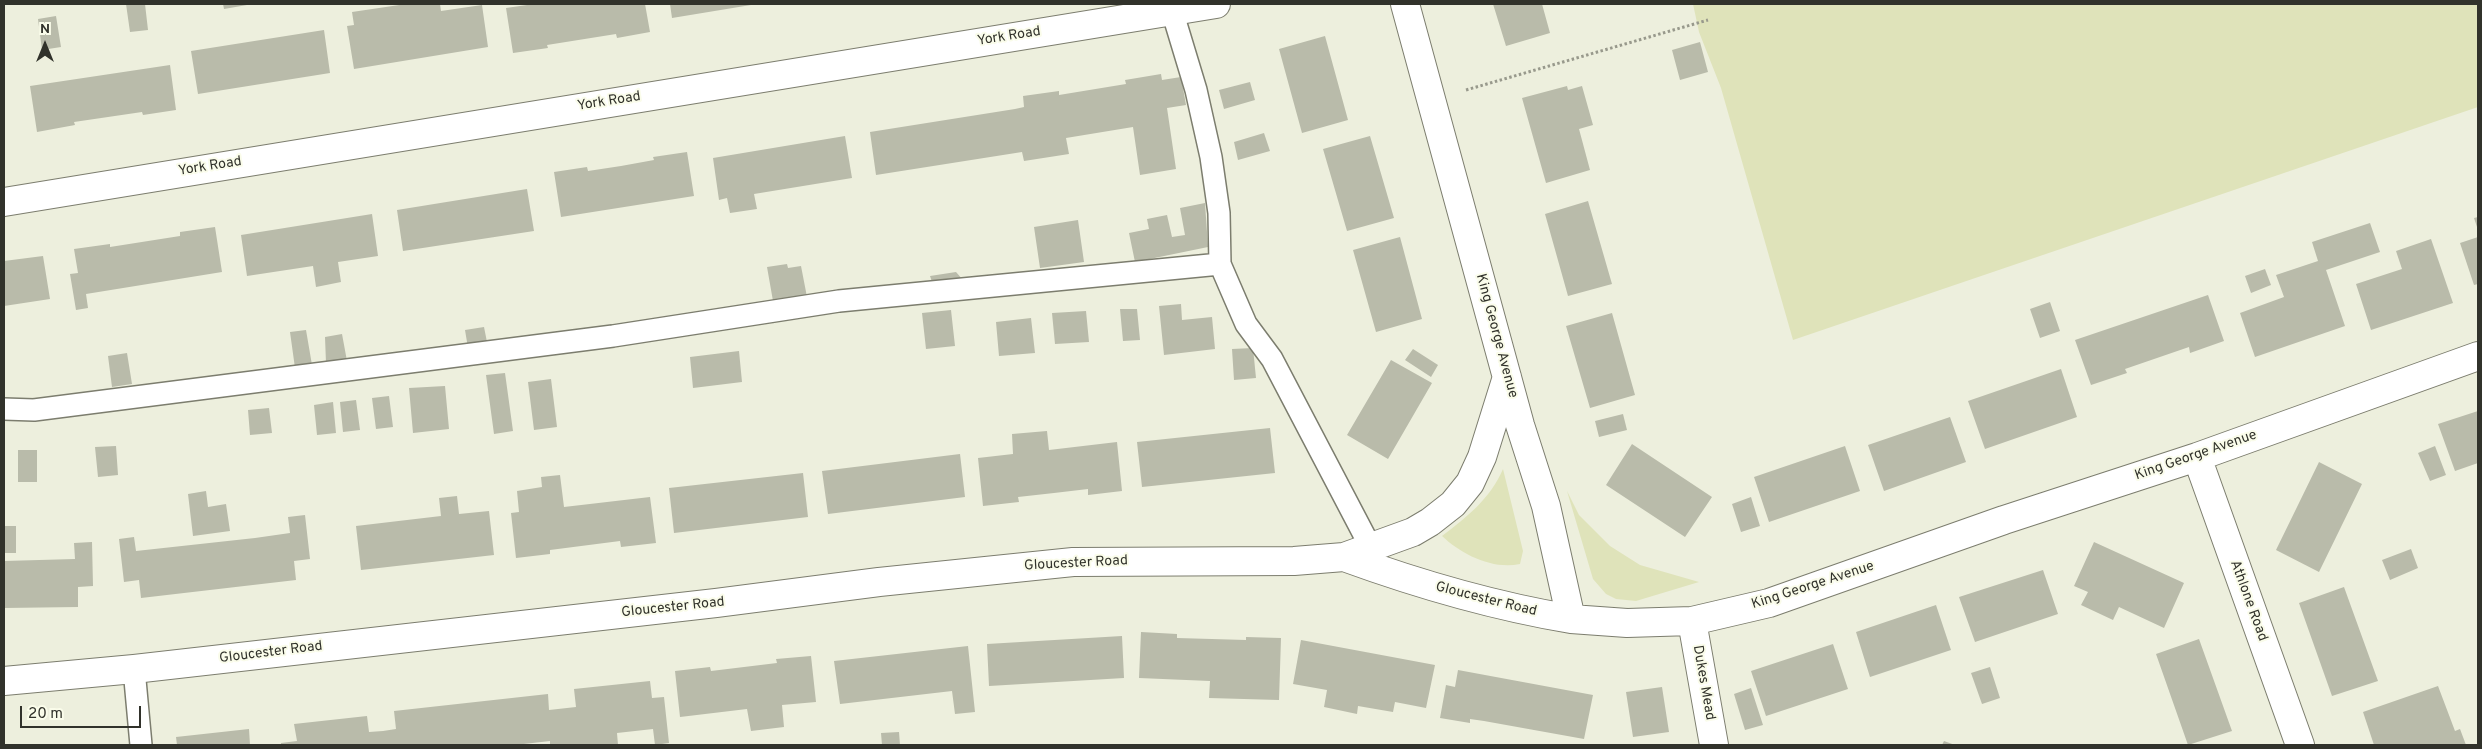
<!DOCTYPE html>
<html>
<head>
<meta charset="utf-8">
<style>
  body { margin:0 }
  #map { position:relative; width:2482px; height:749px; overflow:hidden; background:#edefdd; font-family:Overpass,sans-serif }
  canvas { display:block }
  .frame { position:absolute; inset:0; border:5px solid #31322b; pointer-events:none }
  .north { position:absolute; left:20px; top:20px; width:50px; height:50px; -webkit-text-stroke:4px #fafcea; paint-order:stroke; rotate:0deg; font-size:14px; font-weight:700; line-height:20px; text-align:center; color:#31322b }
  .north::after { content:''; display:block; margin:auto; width:18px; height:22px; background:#31322b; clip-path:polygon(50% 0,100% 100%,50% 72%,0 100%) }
  .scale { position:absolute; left:20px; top:706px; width:121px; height:22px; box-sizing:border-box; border:2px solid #31322b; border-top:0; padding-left:6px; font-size:15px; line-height:18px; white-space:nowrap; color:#31322b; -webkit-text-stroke:4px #fafcea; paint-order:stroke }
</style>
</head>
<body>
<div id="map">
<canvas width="2482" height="749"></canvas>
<div class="frame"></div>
<div class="north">N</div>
<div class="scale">20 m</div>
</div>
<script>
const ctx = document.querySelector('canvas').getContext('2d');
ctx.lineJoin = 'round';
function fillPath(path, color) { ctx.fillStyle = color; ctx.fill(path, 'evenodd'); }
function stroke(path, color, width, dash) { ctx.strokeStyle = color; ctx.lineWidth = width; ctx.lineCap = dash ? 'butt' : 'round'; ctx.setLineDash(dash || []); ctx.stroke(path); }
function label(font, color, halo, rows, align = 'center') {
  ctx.font = font + ' Overpass,sans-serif'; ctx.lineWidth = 4; ctx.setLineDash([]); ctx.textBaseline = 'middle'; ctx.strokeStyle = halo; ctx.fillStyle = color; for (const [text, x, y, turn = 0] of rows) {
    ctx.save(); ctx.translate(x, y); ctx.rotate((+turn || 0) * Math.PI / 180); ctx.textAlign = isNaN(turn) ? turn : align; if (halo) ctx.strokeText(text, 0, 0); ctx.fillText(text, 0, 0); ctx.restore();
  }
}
fillPath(new Path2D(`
  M 1693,4 L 2478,4 L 2478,107 L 1793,340 L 1721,88 L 1699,32 Z
  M 1503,469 L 1523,551 L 1520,564 C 1492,570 1461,554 1442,536 C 1467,517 1490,499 1503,469 Z
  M 1567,491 L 1579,515 L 1610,546 L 1640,565 L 1699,582 L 1636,601 L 1616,599 L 1606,594 L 1593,579 Z`), '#dfe3ba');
fillPath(new Path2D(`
  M 126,4 L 145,4 L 148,30 L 130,32 Z
  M 223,4 L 247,4 L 247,5 L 224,9 Z
  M 406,4 L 440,4 L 441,11 L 482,5 L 488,47 L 354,69 L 347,26 L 354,25 L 352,12 Z
  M 534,4 L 645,4 L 650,32 L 617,38 L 616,34 L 547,45 L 548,48 L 513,53 L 506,8 Z
  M 670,4 L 750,4 L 751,5 L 672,18 Z
  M 1493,4 L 1542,4 L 1550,33 L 1506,46 Z
  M 56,16 L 61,47 L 42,50 L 38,19 Z
  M 324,30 L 330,73 L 198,94 L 191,51 Z
  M 1325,36 L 1348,120 L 1302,133 L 1279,49 Z
  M 1700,42 L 1708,72 L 1680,80 L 1672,50 Z
  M 170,65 L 176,110 L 143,115 L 142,112 L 74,122 L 75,125 L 37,132 L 30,86 Z
  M 1161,74 L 1162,80 L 1181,77 L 1186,105 L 1167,108 L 1176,169 L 1140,175 L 1133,127 L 1066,138 L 1069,154 L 1024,161 L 1022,152 L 876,175 L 870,132 L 1015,109 L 1024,107 L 1023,96 L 1059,91 L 1059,95 L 1126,84 L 1125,80 Z
  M 1250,82 L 1255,100 L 1224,109 L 1219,90 Z
  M 1567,86 L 1568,90 L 1582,86 L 1593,125 L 1579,129 L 1590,170 L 1546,183 L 1522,98 Z
  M 1264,133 L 1270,151 L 1238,160 L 1234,142 Z
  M 845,136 L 852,178 L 754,194 L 757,209 L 730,213 L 727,198 L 719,200 L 713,158 Z
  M 1370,136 L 1394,218 L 1347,231 L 1323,149 Z
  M 687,152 L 694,196 L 561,217 L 554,172 L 587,167 L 588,171 L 621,166 L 654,160 L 653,157 Z
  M 527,189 L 534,231 L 403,251 L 397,210 Z
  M 1588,201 L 1612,284 L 1568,296 L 1545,214 Z
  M 1205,203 L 1208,247 L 1135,262 L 1129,233 L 1149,229 L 1147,219 L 1167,215 L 1172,237 L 1185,235 L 1180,208 Z
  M 372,214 L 378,256 L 338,262 L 341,282 L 316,287 L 313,266 L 247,276 L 241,235 Z
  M 2478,217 L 2478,230 L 2474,218 Z
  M 1078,220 L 1084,262 L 1040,268 L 1034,227 Z
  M 2370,223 L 2380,252 L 2326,270 L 2345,326 L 2255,357 L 2240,313 L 2284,297 L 2276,275 L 2318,261 L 2312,242 Z
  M 215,227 L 222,272 L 86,294 L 88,308 L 76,310 L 70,274 L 78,273 L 74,249 L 110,244 L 110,247 L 180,236 L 180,232 Z
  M 1400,237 L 1422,319 L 1376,332 L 1353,250 Z
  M 2478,237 L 2478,284 L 2474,285 L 2460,243 Z
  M 2431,239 L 2453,303 L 2371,330 L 2356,284 L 2402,269 L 2396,251 Z
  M 43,256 L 50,299 L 4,306 L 4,261 Z
  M 787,264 L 788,268 L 801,266 L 807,297 L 773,301 L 767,267 Z
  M 2265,269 L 2271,285 L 2251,293 L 2245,276 Z
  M 956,272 L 963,280 L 932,282 L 930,276 Z
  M 2208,295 L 2224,341 L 2190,353 L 2189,347 L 2125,369 L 2127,373 L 2091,385 L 2075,340 Z
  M 2050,302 L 2060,331 L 2040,338 L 2030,309 Z
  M 1181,304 L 1182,320 L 1212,317 L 1215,349 L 1164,355 L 1159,306 Z
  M 1120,309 L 1137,309 L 1140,340 L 1123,341 Z
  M 951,310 L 955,346 L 926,349 L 922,313 Z
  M 1086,311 L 1089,342 L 1055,344 L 1052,313 Z
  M 1612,313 L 1635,395 L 1590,408 L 1566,326 Z
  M 1031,318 L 1035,353 L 999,356 L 996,322 Z
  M 484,327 L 487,342 L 468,348 L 465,330 Z
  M 306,330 L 312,365 L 295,368 L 290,332 Z
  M 342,334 L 347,361 L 326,363 L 325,337 Z
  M 1253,348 L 1256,378 L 1234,380 L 1232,349 Z
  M 1413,349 L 1438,365 L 1431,377 L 1405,360 Z
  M 739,351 L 742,382 L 693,388 L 690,357 Z
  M 127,353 L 132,384 L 112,387 L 108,356 Z
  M 1391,360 L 1432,383 L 1388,459 L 1347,435 Z
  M 2061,369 L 2077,417 L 1985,449 L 1968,401 Z
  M 505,373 L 513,431 L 494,434 L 486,375 Z
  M 551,379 L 557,427 L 534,430 L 528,382 Z
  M 445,386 L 449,429 L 413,433 L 409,388 Z
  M 389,396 L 393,427 L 376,429 L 372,398 Z
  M 356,400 L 360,430 L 343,432 L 340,402 Z
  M 333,402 L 336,433 L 317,435 L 314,405 Z
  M 269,408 L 272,433 L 250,435 L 248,410 Z
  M 2478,411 L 2478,463 L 2455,471 L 2438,424 Z
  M 1623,414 L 1627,430 L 1599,437 L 1595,421 Z
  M 1950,417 L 1966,462 L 1884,491 L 1868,445 Z
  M 1270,428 L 1275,473 L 1142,487 L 1137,442 Z
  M 1047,431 L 1049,450 L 1117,442 L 1122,491 L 1088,495 L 1088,489 L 1054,493 L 1018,497 L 1019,502 L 983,506 L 978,458 L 1013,454 L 1012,434 Z
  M 1632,444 L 1712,497 L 1685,537 L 1606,485 Z
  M 116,446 L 118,475 L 98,477 L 95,447 Z
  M 1845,446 L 1860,491 L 1769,522 L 1754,477 Z
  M 2435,446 L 2446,475 L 2430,481 L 2418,453 Z
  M 18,450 L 37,450 L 37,482 L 18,482 Z
  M 960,454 L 965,497 L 828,514 L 822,471 Z
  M 2319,462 L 2362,484 L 2319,572 L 2276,550 Z
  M 803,473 L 808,517 L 674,533 L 669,488 Z
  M 560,475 L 564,507 L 650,497 L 656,543 L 621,547 L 620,541 L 550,550 L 550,554 L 516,558 L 511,513 L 519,512 L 517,491 L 542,487 L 541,477 Z
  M 206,491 L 208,507 L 226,504 L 230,531 L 193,536 L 188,494 Z
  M 457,496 L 459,514 L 489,511 L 494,555 L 361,570 L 356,526 L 441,516 L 439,498 Z
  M 1751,497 L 1760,526 L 1741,532 L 1732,504 Z
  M 305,515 L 310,559 L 294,561 L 296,580 L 141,598 L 139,580 L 124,582 L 119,539 L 134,537 L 136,551 L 255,538 L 290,533 L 288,517 Z
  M 4,526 L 16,526 L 16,553 L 4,553 Z
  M 92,542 L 93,586 L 78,587 L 78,607 L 4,608 L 4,561 L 75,559 L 74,543 Z
  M 2094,542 L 2184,583 L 2164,628 L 2119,607 L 2113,620 L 2081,605 L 2088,592 L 2074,586 Z
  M 2411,549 L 2418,568 L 2390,580 L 2382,560 Z
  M 2043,570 L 2058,614 L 1975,642 L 1959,597 Z
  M 2344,587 L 2378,681 L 2332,696 L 2299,603 Z
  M 1936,605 L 1951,650 L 1870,677 L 1856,632 Z
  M 1141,632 L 1177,634 L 1177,638 L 1246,640 L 1246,637 L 1281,638 L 1279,700 L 1209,698 L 1210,681 L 1139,678 Z
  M 1122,636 L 1124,678 L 989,686 L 987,644 Z
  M 2199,639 L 2232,731 L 2188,745 L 2156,654 Z
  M 1301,640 L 1435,665 L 1426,708 L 1395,702 L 1393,712 L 1358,706 L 1357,714 L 1324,707 L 1327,690 L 1293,684 Z
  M 1833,644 L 1848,689 L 1766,716 L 1751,671 Z
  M 968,646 L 975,712 L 955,714 L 952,691 L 840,704 L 834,661 Z
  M 811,656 L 816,702 L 782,705 L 784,727 L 751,731 L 747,709 L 680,717 L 675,671 L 710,667 L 711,671 L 777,663 L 776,659 Z
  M 1990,667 L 2000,698 L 1982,704 L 1971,673 Z
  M 1458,670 L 1593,695 L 1584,739 L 1484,721 L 1470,719 L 1470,723 L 1440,718 L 1446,685 L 1455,687 Z
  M 650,681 L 652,698 L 664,697 L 669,743 L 655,745 L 653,729 L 617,733 L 618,745 L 550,745 L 550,741 L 515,745 L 281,745 L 281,743 L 297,741 L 294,724 L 367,716 L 369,732 L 383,731 L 396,729 L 394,711 L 548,694 L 549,710 L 576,707 L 574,689 Z
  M 2438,686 L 2455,731 L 2460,729 L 2466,745 L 2374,745 L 2363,712 Z
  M 1662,687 L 1669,732 L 1633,737 L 1626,692 Z
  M 1751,688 L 1763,725 L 1745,730 L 1734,694 Z
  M 249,729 L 250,745 L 177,745 L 176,737 Z
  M 899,732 L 900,745 L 882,745 L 881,733 Z
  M 1944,741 L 1955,745 L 1942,745 Z`), '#b9bbaa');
const service = new Path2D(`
  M 1170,4 L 1196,90 L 1211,157 L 1219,213 L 1220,264 L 1246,324 L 1272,359 L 1371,548
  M 4,409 L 34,410 L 613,336 L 839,301 L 1220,264
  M 134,669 L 141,745`);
const minor = new Path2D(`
  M 1405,4 L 1520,425 L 1546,506 L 1571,619 L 1627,623 L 1692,621 L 1769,603 L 2004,520 L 2197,457 L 2478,356
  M 4,202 L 1216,4
  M 2197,457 L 2300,745
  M 1344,557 C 1418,584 1494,606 1571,619
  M 1692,621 L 1714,745
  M 4,681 L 134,669 L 716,603 L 879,582 L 1073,562 L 1294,561 L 1344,557 L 1413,532 L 1430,522 L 1453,504 L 1470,483 L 1482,457 L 1507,377`);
stroke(service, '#7c7d6e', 24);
stroke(minor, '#7c7d6e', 30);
stroke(new Path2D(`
  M 1466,90 L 1708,20`), '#98998c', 3, [2.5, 2.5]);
stroke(service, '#fff', 21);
stroke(minor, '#fff', 28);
label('14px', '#31322b', '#fafcea', [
  ["York Road",1009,37,-9],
  ["York Road",609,102,-9],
  ["York Road",210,167,-9],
  ["King George Avenue",1496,336,75],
  ["King George Avenue",2196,456,-19],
  ["Gloucester Road",1076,564,-3],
  ["King George Avenue",1813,586,-18],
  ["Gloucester Road",1486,600,14],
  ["Athlone Road",2248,601,70],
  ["Gloucester Road",673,608,-6],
  ["Gloucester Road",271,653,-7],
  ["Dukes Mead",1703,683,80]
]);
</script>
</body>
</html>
